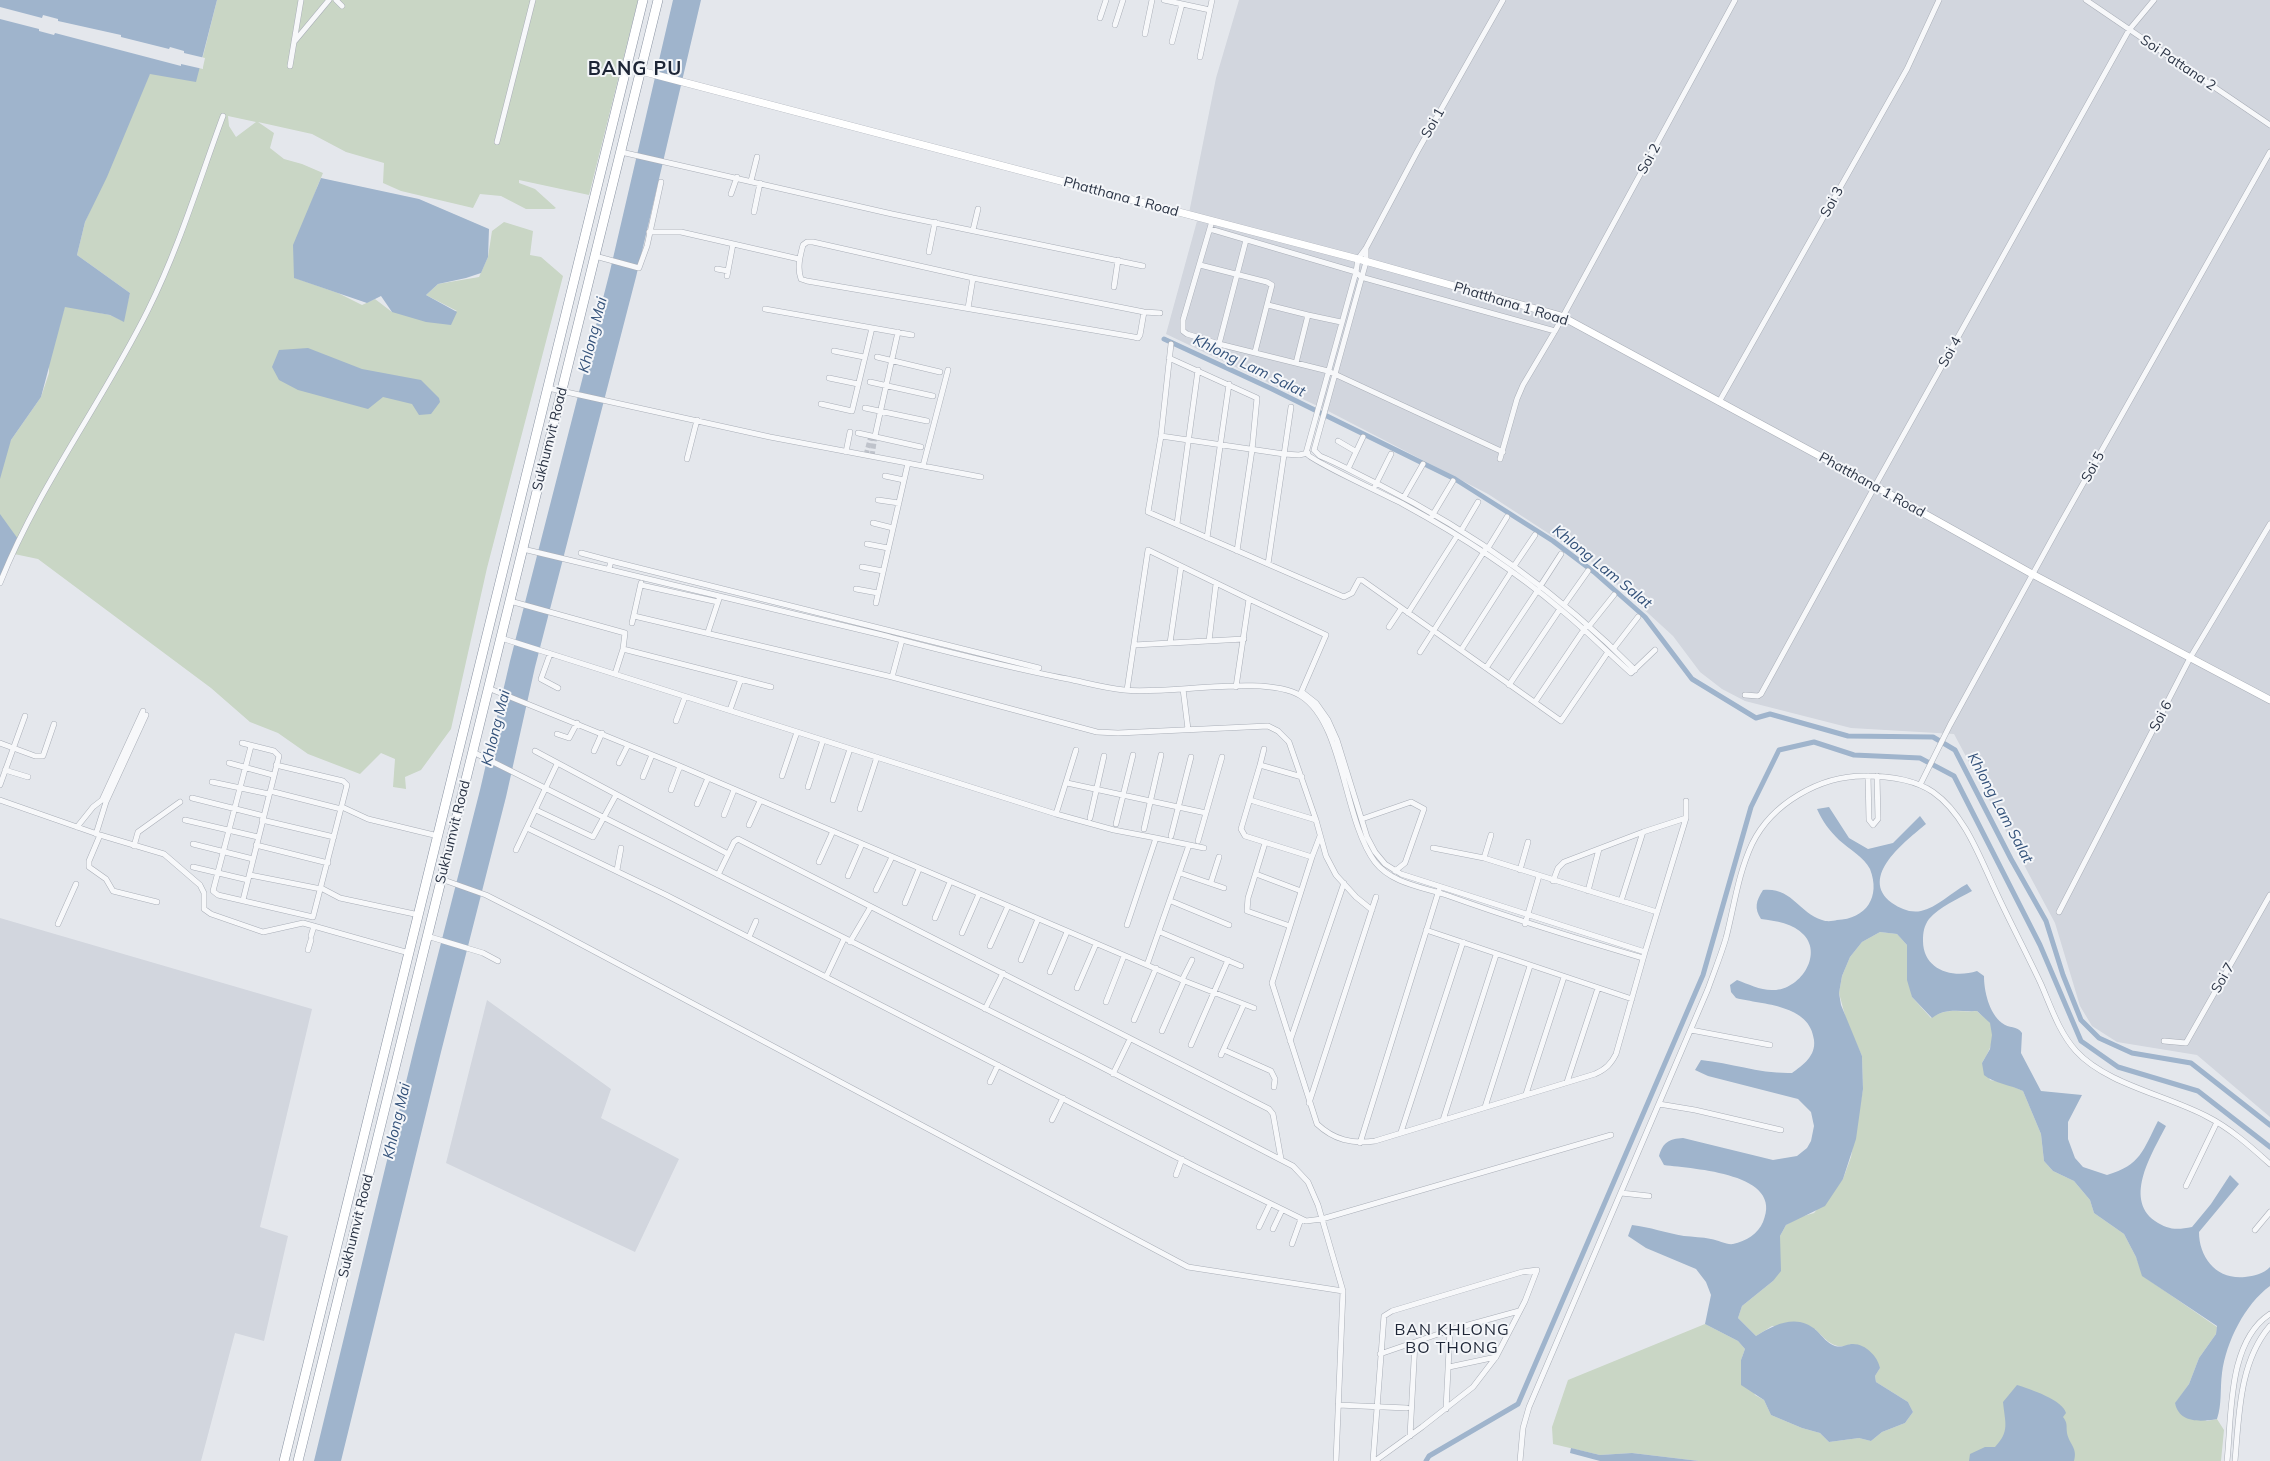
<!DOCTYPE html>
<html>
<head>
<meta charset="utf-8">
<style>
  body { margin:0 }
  canvas { display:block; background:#e4e7ec }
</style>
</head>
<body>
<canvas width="2270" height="1461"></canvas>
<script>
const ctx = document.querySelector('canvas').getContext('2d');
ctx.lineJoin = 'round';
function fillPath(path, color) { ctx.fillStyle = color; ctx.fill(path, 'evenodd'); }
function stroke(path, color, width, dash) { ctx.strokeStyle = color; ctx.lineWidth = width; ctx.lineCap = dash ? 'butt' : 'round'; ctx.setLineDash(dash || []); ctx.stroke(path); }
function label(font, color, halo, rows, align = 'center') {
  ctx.font = font + ' Mulish,sans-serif'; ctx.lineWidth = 4; ctx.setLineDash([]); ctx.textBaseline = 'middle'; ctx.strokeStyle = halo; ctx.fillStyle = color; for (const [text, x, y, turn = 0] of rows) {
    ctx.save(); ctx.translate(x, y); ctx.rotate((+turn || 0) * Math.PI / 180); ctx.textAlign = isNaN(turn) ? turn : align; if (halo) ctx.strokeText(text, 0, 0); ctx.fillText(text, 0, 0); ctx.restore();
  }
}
fillPath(new Path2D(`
  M 1239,0 L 2270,0 L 2270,1117 L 2197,1055 L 2117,1042 L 2092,1026 L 2080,1006 L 2055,923 L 1954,734 L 1851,728 L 1745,701 L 1722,689 L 1700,672 L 1673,636 L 1591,561 L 1488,494 L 1330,412 L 1166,334 L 1197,221 L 1188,218 L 1216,78 Z
  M 0,918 L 312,1009 L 260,1227 L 288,1236 L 264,1341 L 235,1333 L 201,1461 L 0,1461 Z
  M 487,1000 L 611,1089 L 601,1118 L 679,1159 L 635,1252 L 446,1163 Z`), '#d2d6de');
fillPath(new Path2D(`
  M 217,0 L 638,0 L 589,195 L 519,180 L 519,183 L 535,189 L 556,208 L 554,209 L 526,209 L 501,196 L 480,194 L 473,208 L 401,191 L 383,183 L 384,163 L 346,152 L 312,134 L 258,122 L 274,133 L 270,148 L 284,159 L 302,164 L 323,173 C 307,209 301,240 295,278 L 338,293 L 362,305 L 375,299 L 392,312 L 457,311 L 426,295 L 438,284 L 479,277 L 488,257 L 492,231 L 504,222 L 533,231 L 530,255 L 541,257 L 563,276 L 487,568 L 451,729 L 421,770 L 405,777 L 406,789 L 393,787 L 395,759 L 381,753 L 360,774 L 308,754 L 278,733 L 250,722 L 211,688 L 38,559 L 0,551 L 0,460 L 11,440 L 41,397 L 49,373 L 49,358 L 65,306 L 110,315 L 123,321 L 130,293 L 77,255 L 85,222 L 150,73 L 202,60 ZM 228,116 L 256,122 L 236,137 L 229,126 Z
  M 1880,932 L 1897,934 L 1907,945 L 1907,961 L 1912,997 L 1931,1018 C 1947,1007 1958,1013 1977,1011 C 1980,1015 1987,1018 1990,1023 C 1998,1035 1989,1052 1982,1063 L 1990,1080 L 2005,1083 L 2023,1091 L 2041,1134 L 2044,1161 L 2053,1171 L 2074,1181 L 2090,1200 L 2094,1213 L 2124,1234 L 2136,1257 L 2143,1276 L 2217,1327 L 2216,1334 L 2199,1358 L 2189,1384 L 2175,1404 L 2207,1421 L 2217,1419 L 2224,1430 L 2221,1461 L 1699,1461 L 1632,1453 L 1600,1455 L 1553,1444 L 1552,1427 L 1568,1380 L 1705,1324 L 1738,1341 L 1745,1349 L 1741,1360 L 1755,1395 L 1764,1400 L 1771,1415 L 1802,1428 L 1820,1433 L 1829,1442 L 1859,1438 L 1871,1441 L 1882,1432 L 1905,1423 L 1913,1412 L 1908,1402 L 1876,1382 L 1875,1376 L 1880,1368 L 1852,1344 C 1835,1351 1827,1341 1815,1329 L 1772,1326 L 1756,1336 L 1738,1318 L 1742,1306 L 1773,1281 L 1780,1260 L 1780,1236 L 1786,1225 L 1800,1217 L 1814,1213 L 1843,1179 L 1851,1157 L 1863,1089 L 1862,1056 L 1847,1023 L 1839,993 L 1842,976 L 1850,957 L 1862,942 Z`), '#c9d6c5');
fillPath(new Path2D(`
  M 0,0 L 217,0 L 196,82 L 150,74 L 107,177 L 85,222 L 77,255 L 130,293 L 124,322 L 110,315 L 65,307 L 41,397 L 11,440 L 0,479 Z
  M 673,0 L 701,0 L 636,277 L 535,667 L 506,797 L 441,1052 L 341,1461 L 314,1461 L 415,1045 L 480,790 L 510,661 L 610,271 Z
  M 321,178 L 419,199 L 489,229 L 488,257 L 481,273 L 466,278 L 438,284 L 426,295 L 457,312 L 451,325 L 426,322 L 392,312 L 381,296 L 367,303 L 294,278 L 293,245 Z
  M 308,348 L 362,369 L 421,380 L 439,398 L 440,402 L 431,414 L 419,415 L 412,404 L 383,397 L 368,409 L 298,390 L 279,380 L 272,367 L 279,350 Z
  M 0,514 L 18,539 L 0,585 Z
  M 1829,807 L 1849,838 L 1868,849 L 1893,843 L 1920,816 L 1926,824 C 1907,840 1857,877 1892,903 C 1901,909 1910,913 1921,911 C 1936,908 1952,892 1967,884 L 1972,891 C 1958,899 1939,907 1929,919 C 1924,926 1923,932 1923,941 C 1923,970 1953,979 1977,971 L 1984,976 C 1984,991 1989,1013 2002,1023 C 2009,1029 2017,1025 2022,1033 L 2021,1053 L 2041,1091 L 2082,1095 L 2068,1122 L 2068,1139 L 2075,1158 L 2083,1167 L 2107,1175 C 2141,1165 2143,1150 2158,1121 L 2166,1126 C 2153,1152 2123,1198 2155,1221 C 2168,1230 2177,1230 2192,1227 L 2211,1204 L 2230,1175 L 2239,1184 L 2199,1232 C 2199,1258 2217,1280 2245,1277 C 2254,1276 2263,1274 2270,1267 L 2270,1286 C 2245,1304 2226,1342 2222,1373 C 2220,1388 2222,1405 2217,1419 C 2200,1422 2179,1423 2175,1403 L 2189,1384 L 2199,1358 L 2216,1334 L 2217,1326 L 2142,1276 L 2136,1257 L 2124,1234 L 2094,1213 L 2090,1200 L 2074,1181 L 2053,1171 L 2044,1161 L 2041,1134 L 2023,1091 C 2011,1085 1993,1083 1984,1075 L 1982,1063 L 1990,1049 L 1992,1035 L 1990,1023 L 1977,1011 C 1960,1012 1946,1007 1932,1018 L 1912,997 L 1907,980 L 1907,945 L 1897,934 L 1880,932 L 1862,942 L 1850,957 L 1842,976 L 1839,993 L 1841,1005 L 1862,1056 L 1863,1089 L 1856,1139 L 1843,1179 L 1825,1206 L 1786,1225 L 1780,1236 L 1781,1271 L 1773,1281 L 1742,1306 L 1738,1318 L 1756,1336 C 1775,1324 1798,1313 1817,1331 C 1823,1337 1827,1343 1835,1346 C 1843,1348 1846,1344 1853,1344 C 1866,1344 1878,1357 1880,1368 L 1875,1376 L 1876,1382 L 1908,1402 L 1913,1412 L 1905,1423 L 1882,1432 L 1871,1441 L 1859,1438 L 1829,1442 L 1820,1433 L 1802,1428 L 1771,1415 L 1764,1400 L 1741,1385 L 1741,1360 L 1745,1349 L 1738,1341 L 1705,1324 L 1711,1295 L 1706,1282 L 1696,1269 L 1646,1248 L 1628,1236 L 1632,1225 C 1650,1227 1666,1233 1684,1236 C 1693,1237 1702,1237 1711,1239 C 1718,1240 1727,1245 1733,1244 C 1746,1241 1758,1234 1763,1222 C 1785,1173 1694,1169 1664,1165 L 1659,1156 C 1663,1142 1669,1139 1683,1138 L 1773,1160 L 1797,1156 L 1807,1148 L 1811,1141 L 1814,1126 L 1811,1112 L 1798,1099 L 1708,1076 L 1695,1070 L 1701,1060 C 1732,1063 1760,1074 1792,1073 C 1803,1065 1816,1056 1814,1040 C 1810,1004 1763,1005 1736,998 L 1731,992 L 1730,985 L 1737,980 C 1748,984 1762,991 1774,990 C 1799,990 1823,956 1804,935 C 1793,923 1776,921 1761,919 C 1754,908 1756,901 1763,890 C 1792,887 1799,913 1822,920 C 1827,922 1833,921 1837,920 C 1866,919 1881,897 1870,869 C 1864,857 1849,849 1839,840 C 1829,830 1823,822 1817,809 Z
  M 2017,1385 C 2030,1389 2063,1400 2066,1413 L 2063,1417 C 2068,1424 2066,1425 2067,1433 C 2069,1444 2078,1448 2074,1461 L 1969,1461 L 1970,1454 L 1985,1447 L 1995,1447 C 2010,1431 2005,1423 2003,1402 Z
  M 1571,1448 L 1600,1455 L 1632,1453 L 1699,1461 L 1600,1461 L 1570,1453 Z`), '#9fb4cc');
fillPath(new Path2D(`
  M 0,7 L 42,18 L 43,15 L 58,19 L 58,21 L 121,35 L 121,37 L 169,49 L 170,47 L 184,51 L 184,53 L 205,58 L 203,67 L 203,69 L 181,64 L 181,66 L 55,33 L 54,35 L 39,31 L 39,29 L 0,19 Z`), '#e4e7ec');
stroke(new Path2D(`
  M 1164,339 L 1272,389 L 1455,479 L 1553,541 L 1594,572 L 1645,617 L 1692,679 L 1756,718 L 1770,714 L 1848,736 L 1933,737 L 1955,750 L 2011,859 L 2046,921 L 2063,975 L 2081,1020 L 2099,1038 L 2132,1053 L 2191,1063 L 2270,1125
  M 1426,1461 L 1429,1456 L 1518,1404 L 1703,975 L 1751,807 L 1779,750 L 1814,742 L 1854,755 L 1920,758 L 1954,776 L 2040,945 L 2081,1041 L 2118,1067 L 2198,1091 L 2270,1147`), '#9fb4cc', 5);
stroke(new Path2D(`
  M 866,455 L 871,436
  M 872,456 L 875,436`), '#bfc3cb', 5, [5, 2.5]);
const street = new Path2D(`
  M 336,0 L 342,6
  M 1164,0 L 1210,10
  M 1503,0 L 1417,152 L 1366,248 L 1358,259 L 1356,272 L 1306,453 C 1311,461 1388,496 1403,504 C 1458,534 1513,569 1560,609 C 1585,629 1607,652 1631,673 L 1655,650
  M 2086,0 L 2270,125
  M 1100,18 L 1106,0
  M 1115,25 L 1123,0
  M 1145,34 L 1152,0
  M 294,42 L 329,0
  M 1172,42 L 1182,4
  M 1200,57 L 1212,0
  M 290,66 L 301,0
  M 497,142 L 533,0
  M 621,152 L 892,214 L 1143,266
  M 751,181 L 757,157
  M 731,194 L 737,177
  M 754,212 L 760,183
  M 1212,221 L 1183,320 L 1183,331 L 1187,334 L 1219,344 L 1328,371 L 1503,452
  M 1210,229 L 1356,272 L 1361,277 L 1555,331
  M 973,230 L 978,209
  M 649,232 L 681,232 L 799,259
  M 929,252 L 935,222
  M 595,256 L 639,268 L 647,246 L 661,182
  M 1200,265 L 1267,282 L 1272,285 L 1255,352
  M 717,269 L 728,271
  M 727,276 L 733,244
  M 1114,287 L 1118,260
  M 1268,305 L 1308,315 L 1296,363
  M 968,308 L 973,278
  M 765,309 L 912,335
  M 1144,312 L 1140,335 L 1138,338 L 1134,337 L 807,281 L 801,279 C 797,268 800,256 803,245 L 807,242 L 813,242 L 973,278 L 1144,312 L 1160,313
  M 1308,315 L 1341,322
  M 1171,344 L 1161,436 L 1148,512 L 1344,597 L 1352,593 L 1359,580 L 1362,580 L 1561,721 L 1608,652
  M 1219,344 L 1246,240
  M 834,351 L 864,357
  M 877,357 L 940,372
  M 1169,358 L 1257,398 L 1252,450 L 1237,551
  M 829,378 L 858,384
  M 870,382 L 933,396
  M 548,388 L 770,437 L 981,477
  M 1719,402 L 1907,69 L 1939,0
  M 821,404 L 852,411 L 872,328
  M 865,408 L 927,421
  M 858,433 L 921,447
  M 875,436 L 898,332
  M 1161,436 L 1284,454 L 1299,455 L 1308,453
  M 1338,441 L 1355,451
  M 1314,450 L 1320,456 C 1340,464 1359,475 1378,484 C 1473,532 1560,594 1635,670
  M 1314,450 L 1366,262 L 1366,248
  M 846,452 L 850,432
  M 687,459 L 697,420
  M 1500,459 L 1517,399 L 1523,385 L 1555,331 L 1735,0
  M 923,466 L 948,370
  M 1348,469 L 1363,437
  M 885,476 L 904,480
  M 1375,486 L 1391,454
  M 1404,497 L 1423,464
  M 878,500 L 899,503
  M 1432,516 L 1453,481
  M 873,523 L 893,528
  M 1177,524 L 1198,370
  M 1461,531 L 1478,502
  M 1207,538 L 1229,384
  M 867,544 L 888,548
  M 1488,548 L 1507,517
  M 523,549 C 642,578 762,606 882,635 C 944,651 1005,667 1068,679 C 1087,683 1105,688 1124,690 C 1170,695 1265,674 1301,696 C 1344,723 1343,819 1375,862 C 1392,884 1424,887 1449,896 C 1513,919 1578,939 1643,958
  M 581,553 L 611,561
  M 1268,564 L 1291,407
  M 1514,566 L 1535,535
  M 862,567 L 883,571
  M 609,569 L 611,561 L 1039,668
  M 0,583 C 38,487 102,403 148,310 C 179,248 199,181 223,116
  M 641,585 L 718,602
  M 1541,585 L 1561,554
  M 856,589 L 878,593
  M 1249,599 L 1326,635 L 1300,695
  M 510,601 L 625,633 L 623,649 L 615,674
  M 876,603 L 908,463
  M 1564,605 L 1588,571
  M 1408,613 L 1457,536
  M 634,616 L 892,677 L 1097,732 L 1118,733 L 1268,726 L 1278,731 L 1289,742 L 1316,820 L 1326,856 L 1336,875 L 1356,897 L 1372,910
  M 632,623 L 641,583
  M 1590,625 L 1614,595
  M 1389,627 L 1401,609
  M 708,632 L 719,599
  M 501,638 L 1056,814 L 1114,830 L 1156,838 L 1127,925
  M 1209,641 L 1216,584
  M 1170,643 L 1181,567
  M 1134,645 L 1244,639
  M 1614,648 L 1638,617
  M 623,649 L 771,687
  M 1461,650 L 1511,572
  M 1420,652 L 1485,550
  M 550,654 L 541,679 L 558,688
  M 1486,668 L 1538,590
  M 892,677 L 902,640
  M 1509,685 L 1560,609
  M 488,688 L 680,766 L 1182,980 L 1254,1008
  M 1183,689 L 1188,729
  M 1127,690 L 1148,550 L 1249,599 L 1236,687
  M 1302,692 L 1316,703 L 1328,720 L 1337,740 L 1367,837 L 1375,852 L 1385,864 L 1401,874 L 1645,952
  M 1745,695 L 1758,696 L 1761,694 L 1875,486 L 2129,30 L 2154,0
  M 1535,702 L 1585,628
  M 730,710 L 741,679
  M 676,721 L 685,697
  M 557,734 L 569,738 L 577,723
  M 0,743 L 35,756 L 43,756 L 54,724
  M 242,743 L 274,751 L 279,756 L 243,900
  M 251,746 L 213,891 L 218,895 L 313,917 L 347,785 L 343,781 L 276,765
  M 535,751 L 728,854
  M 594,751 L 602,733
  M 473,752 L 1084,1058 L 1293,1166 L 1308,1182 L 1318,1205 L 1343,1291 L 1336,1461
  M 229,763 L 273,775
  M 619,763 L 628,745
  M 1260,765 L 1264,749
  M 5,770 L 28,777
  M 782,776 L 797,732
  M 1868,776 L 1869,820 L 1873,825 L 1878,819 L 1877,776
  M 643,777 L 652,755
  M 1302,777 L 1260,765 L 1241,829 L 1245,836 L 1312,857
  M 212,782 L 269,794
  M 1067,783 L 1206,813
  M 0,785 L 25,716
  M 1920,785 L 1950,725 L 2058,528 L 2270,152
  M 808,787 L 823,740
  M 671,790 L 680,766
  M 270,791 L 341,809
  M 192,798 L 264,816
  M 0,800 L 100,835 L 164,854 L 200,885 L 204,893 L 204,909 L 211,914 L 263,932 L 303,923 L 409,953
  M 833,800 L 850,749
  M 1250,800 L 1316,820
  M 1686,801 L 1686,818
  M 697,804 L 708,778
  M 342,807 L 368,819 L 438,836
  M 860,809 L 877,757
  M 536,810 L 593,837 L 616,795
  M 1056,814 L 1076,750
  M 724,815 L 734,790
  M 1090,818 L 1104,756
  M 1362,819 L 1411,802 L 1424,809 L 1405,863 L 1395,871
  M 185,820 L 258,837
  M 262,820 L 334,837
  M 1116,824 L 1133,755
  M 749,825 L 760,801
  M 77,827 L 93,807 L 102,800 L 143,711
  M 527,828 L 666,895 L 1198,1168 L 1306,1221 L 1322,1219 L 1611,1135
  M 1144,829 L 1161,755
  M 96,834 L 106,802 L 146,715
  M 100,835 L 89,861 L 89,867 L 106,879 L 113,891 L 157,902
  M 1171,836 L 1191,757
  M 1320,836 L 1312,857 L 1272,983 L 1317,1124 C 1334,1140 1352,1144 1375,1141 L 1595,1074 C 1606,1069 1611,1064 1616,1054 L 1645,952 L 1686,818 L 1643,832 L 1564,862 L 1558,868 L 1553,881
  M 1156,838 L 1204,848
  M 1198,841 L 1222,757
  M 1265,843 L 1248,898 L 1247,911 L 1290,926
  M 193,844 L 253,859
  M 256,845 L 328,863
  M 134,846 L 138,832 L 180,802
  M 1433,848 L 1484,858 L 1657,912
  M 516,850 L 557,764
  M 1484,858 L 1491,835
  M 819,862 L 833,831
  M 193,867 L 248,880
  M 617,870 L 621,848
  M 1520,870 L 1528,842
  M 1180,873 L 1224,888
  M 1256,874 L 1301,891
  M 250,875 L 321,889
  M 718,875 L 734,842 L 738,839 L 1269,1109 L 1273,1114 L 1281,1159
  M 848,876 L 862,844
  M 441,879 L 486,895 L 545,925 L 1188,1267 L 1343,1291
  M 1211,882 L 1219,857
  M 321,888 L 340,898 L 419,915
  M 876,890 L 892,857
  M 1588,891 L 1599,849
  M 1171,901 L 1229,925
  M 1621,901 L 1643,832
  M 905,903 L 919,869
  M 2059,912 L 2190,658 L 2270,524
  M 935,918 L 950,882
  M 58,924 L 76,884
  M 1525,924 L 1539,876
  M 1426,930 L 1632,999
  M 1160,932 L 1241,966
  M 962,933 L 979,894
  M 311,936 L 314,926
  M 427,936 L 483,953 L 498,961
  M 749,937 L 756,921
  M 850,942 L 870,908
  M 990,946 L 1008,906
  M 308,950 L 311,940
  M 1021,960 L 1038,919
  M 1147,965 L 1189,845
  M 1050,972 L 1067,932
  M 826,977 L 844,939
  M 1182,980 L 1192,960
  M 1077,988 L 1096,944
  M 1106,1002 L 1124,956
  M 985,1009 L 1003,973
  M 1134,1020 L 1156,968
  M 1691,1030 L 1770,1045
  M 1162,1031 L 1184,981
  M 1290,1041 L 1344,883
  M 2164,1041 L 2186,1043 L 2270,895
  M 1191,1045 L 1228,960
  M 1224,1050 L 1271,1071 L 1275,1079 L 1274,1087
  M 1221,1055 L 1244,1004
  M 1113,1074 L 1130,1039
  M 990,1082 L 998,1065
  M 1567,1082 L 1598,988
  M 1526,1094 L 1564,977
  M 1309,1103 L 1376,897
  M 1659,1104 L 1695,1110 L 1781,1130
  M 1485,1107 L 1530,966
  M 1052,1120 L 1063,1098
  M 1443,1120 L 1496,955
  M 1401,1132 L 1463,942
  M 1360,1143 L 1439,890
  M 1176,1175 L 1182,1159
  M 2186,1186 L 2217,1122
  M 1621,1193 L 1649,1196
  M 1259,1227 L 1270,1204
  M 1273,1229 L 1282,1210
  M 2255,1230 L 2270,1212
  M 1292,1244 L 1301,1219
  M 1380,1354 L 1450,1330 L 1519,1311
  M 1449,1367 L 1496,1357
  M 1338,1405 L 1407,1408
  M 1446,1409 L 1450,1330
  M 1410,1436 L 1415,1342
  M 1373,1461 L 1384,1316 L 1392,1311 L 1522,1272 L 1537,1270 L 1525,1301 L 1496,1357 L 1473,1387 L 1422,1427 L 1375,1461
  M 1520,1461 L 1523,1428 L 1529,1407 L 1708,989 C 1714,972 1721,955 1726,938 C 1734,907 1738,874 1752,844 C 1772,803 1820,776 1864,776 C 1887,776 1914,779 1933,792 C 1966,815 1981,861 1998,896 C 2012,926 2027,954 2041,984 C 2051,1007 2059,1032 2076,1051 C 2106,1084 2166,1095 2206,1116 C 2230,1128 2250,1146 2270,1164
  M 2227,1461 C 2232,1417 2227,1342 2270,1314
  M 2235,1461 C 2239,1416 2239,1362 2270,1326`);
const secondary = new Path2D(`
  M 641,71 L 1358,259 L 1561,316 L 1875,486 L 2034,575 L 2270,700`);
const highway = new Path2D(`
  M 284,1461 L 643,0
  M 298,1461 L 658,0`);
stroke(street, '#a9aeb7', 6);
stroke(secondary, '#a9aeb7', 8);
stroke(highway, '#8b94a3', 10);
stroke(street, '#f7f8fa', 5);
stroke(secondary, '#fff', 7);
stroke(highway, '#fff', 9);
label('14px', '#2b3445', '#f4f6f9', [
  ["Soi Pattana 2",2178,63,34],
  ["Soi 1",1433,123,-60],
  ["Soi 2",1649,159,-61],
  ["Phatthana 1 Road",1121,197,15],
  ["Soi 3",1832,202,-61],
  ["Phatthana 1 Road",1511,304,17],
  ["Soi 4",1950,352,-61],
  ["Sukhumvit Road",550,439,-76],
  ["Soi 5",2093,467,-61],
  ["Phatthana 1 Road",1872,485,29],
  ["Soi 6",2161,716,-62],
  ["Sukhumvit Road",453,832,-76],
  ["Soi 7",2223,978,-60],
  ["Sukhumvit Road",356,1226,-76]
]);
label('italic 15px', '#34527a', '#f4f6f9', [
  ["Khlong Mai",593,335,-76],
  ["Khlong Lam Salat",1249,366,26],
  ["Khlong Lam Salat",1602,567,39],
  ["Khlong Mai",496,728,-76],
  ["Khlong Lam Salat",2000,808,62],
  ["Khlong Mai",397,1121,-77]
]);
ctx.letterSpacing = '1px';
label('16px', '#1d2536', '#f4f6f9', [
  ["BAN KHLONG",1452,1330],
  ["BO THONG",1452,1348]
]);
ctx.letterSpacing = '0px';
ctx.letterSpacing = '1px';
label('bold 19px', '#1d2536', '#f4f6f9', [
  ["BANG PU",635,69]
]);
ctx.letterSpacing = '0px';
</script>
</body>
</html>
